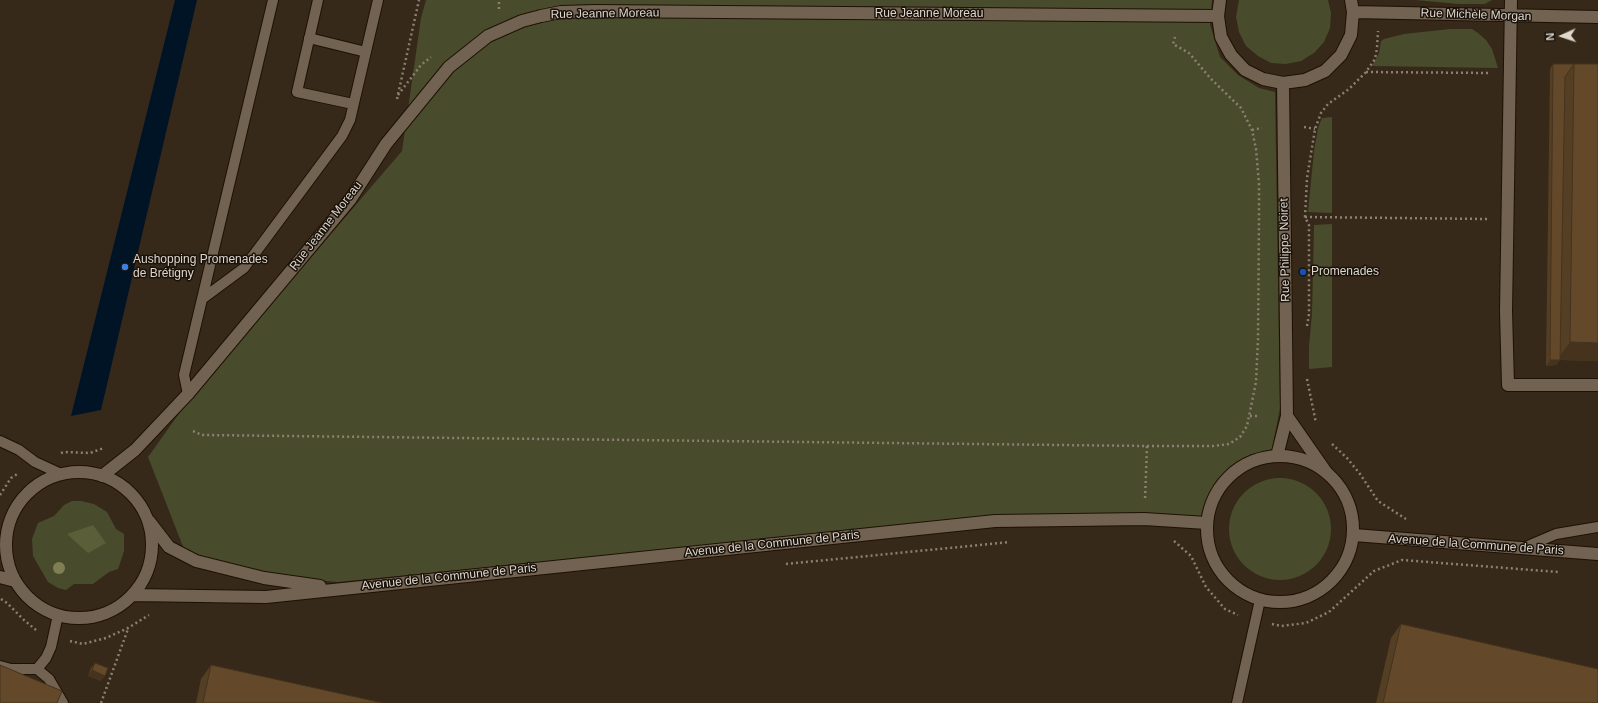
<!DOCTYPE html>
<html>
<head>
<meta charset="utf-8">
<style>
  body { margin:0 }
  #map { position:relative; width:1598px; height:703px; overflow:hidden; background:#362919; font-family:Arial,sans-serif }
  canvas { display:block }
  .north { position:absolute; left:1542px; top:16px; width:40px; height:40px; -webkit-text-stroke:3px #19130c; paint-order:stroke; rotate:267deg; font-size:11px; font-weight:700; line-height:16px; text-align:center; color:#dfd6cc }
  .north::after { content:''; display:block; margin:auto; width:14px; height:18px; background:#dfd6cc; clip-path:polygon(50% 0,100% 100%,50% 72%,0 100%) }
</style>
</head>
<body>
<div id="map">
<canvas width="1598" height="703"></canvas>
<div class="north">N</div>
</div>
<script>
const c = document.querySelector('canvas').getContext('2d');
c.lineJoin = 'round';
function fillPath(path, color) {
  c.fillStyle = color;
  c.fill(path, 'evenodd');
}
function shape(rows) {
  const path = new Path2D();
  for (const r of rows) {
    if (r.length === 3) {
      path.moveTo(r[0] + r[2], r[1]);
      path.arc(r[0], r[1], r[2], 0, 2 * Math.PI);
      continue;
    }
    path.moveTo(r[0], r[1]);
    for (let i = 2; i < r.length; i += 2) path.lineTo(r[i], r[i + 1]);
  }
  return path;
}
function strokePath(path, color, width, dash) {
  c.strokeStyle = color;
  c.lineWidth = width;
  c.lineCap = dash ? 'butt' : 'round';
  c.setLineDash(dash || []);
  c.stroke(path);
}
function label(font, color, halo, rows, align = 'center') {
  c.font = font + ' Arial,sans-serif';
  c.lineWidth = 3;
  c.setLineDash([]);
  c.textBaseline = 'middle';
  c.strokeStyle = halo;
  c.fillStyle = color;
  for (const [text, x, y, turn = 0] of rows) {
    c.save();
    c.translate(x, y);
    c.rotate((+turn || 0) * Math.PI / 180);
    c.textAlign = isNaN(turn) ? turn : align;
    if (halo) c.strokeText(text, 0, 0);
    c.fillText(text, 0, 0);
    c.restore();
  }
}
const green = shape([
  [426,0,1212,0,1210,25,1220,57,1238,75,1259,88,1275,92,1280,408,1272,449,1239,461,1216,483,1202,518,996,515,743,542,338,582,266,575,208,559,184,549,148,457,183,408,210,375,402,151,421,18],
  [1239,0,1328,0,1331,13,1330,28,1324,42,1314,53,1301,61,1286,64,1271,63,1258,56,1246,46,1239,32,1236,17],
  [1416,0,1492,0,1485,4,1458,4],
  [1450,29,1472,29,1478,33,1486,40,1492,49,1498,68,1372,66,1379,53,1381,41,1384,39,1404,34],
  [1332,117,1332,213,1308,212,1314,151,1318,128,1322,118],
  [1332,224,1332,367,1309,369,1309,346,1312,314,1314,225],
  [1280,529,51],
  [72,501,81,501,94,504,107,512,116,529,124,534,124,551,118,569,109,572,93,584,74,584,66,590,58,588,48,582,33,556,32,539,38,523,54,516,64,505]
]);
const forest = shape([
  [93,525,106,543,88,553,67,534]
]);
const water = shape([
  [175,0,197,0,101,410,71,416]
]);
const path = shape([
  [499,9,499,0],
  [1366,72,1491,73],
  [398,95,421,65,431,57],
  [397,99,419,0],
  [1304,127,1315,129],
  [1252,130,1262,128],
  [1305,217,1488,219],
  [1307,326,1309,314,1309,225,1305,217,1307,178,1315,129,1321,113,1328,104,1349,89,1366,72,1375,59,1377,48,1378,31],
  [1307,379,1316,423],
  [1250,416,1260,416],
  [193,431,202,435,1147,446,1145,500],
  [1332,444,1347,458,1360,474,1378,501,1406,519],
  [1147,446,1213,446,1229,444,1240,437,1247,426,1256,382,1258,339,1259,218,1259,184,1256,149,1252,130,1241,108,1211,79,1189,53,1173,44,1175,37],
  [61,453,64,452,90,453,104,448],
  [0,495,11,478,19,473],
  [1174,541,1191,556,1206,587,1225,609,1238,615],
  [786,564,1010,542],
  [1,599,7,603,24,620,36,630],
  [1272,624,1281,626,1306,623,1329,612,1374,571,1402,560,1558,572],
  [70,641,83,644,106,638,128,628,149,615],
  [101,703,128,629]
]);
const lane = shape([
  [318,0,297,92,353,104],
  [309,38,366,52],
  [202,299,244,268,342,136,350,120,378,0],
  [188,394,184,375,273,0],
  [0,441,19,450,35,462,61,474],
  [1523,548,1556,534,1598,527],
  [0,666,11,669,37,669,46,658,51,647,58,615],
  [37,669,49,679,63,703],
  [1237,703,1260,600]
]);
const street = shape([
  [1220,0,1218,16,1221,37,1231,55,1245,70,1263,79,1283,83,1305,80,1325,71,1341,55,1351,35,1353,12,1351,0],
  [1511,0,1506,311,1508,385,1598,385],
  [1353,12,1598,17],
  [1287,416,1326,472],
  [1277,456,1287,416,1283,83],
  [102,476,135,450,188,394,350,200,386,144,449,67,488,36,522,21,541,16,561,12,596,11,1218,16]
]);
const secondary = shape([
  [1280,529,73],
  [79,545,73],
  [149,521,169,547,196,561,264,578,320,586],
  [1354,535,1598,554],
  [0,577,15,581],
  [133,595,266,597,995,521,1144,519,1207,523]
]);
const trees = [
  [59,568]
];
const wall = shape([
  [1553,64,1598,64,1598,361,1560,360,1556,365,1546,366,1550,69],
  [1401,624,1598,703,1376,703,1391,638],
  [95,663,101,681,88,676,91,668],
  [211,665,383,703,196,703,201,679]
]);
const shadedWall = shape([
  [1570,342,1598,343,1598,361,1560,360,1556,365,1546,366,1550,360,1557,360],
  [92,670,105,676,101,681,88,676]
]);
const building = shape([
  [1553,64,1574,64,1565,77,1560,360,1550,360,1553,64],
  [1574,64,1598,64,1598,343,1570,342,1574,64],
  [1401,624,1598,669,1598,703,1383,703,1401,624],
  [95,663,108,668,105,676,92,670,95,663],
  [0,665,62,691,57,703,0,703,0,665],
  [211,665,383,703,203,703,211,665]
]);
const markers = [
  [125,267,4,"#3f7fe0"],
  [1303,272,4,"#1a4fb4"]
];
const streetNames = [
  ["Rue Jeanne Moreau",605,14,-1],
  ["Rue Jeanne Moreau",929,14],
  ["Rue Michèle Morgan",1476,15,2],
  ["Rue Jeanne Moreau",326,226,-52],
  ["Rue Philippe Noiret",1285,250,-91],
  ["Avenue de la Commune de Paris",772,544,-6],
  ["Avenue de la Commune de Paris",1476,545,4],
  ["Avenue de la Commune de Paris",449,577,-6]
];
const poiNames = [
  ["Aushopping Promenades",133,260],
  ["de Brétigny",133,274],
  ["Promenades",1311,272]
];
fillPath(green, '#484c2c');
fillPath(forest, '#5a5f39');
fillPath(water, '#011426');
strokePath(lane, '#1e1104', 12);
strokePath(street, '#1e1104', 14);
strokePath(secondary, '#1e1104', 14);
strokePath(path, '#8b8073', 2.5, [2, 3]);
strokePath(lane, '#726251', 10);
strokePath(street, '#726251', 12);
strokePath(secondary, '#726251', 12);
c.fillStyle = '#807f54';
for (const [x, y] of trees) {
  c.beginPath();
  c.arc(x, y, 6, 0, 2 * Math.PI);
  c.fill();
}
fillPath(wall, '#553f24');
fillPath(shadedWall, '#45331d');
fillPath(building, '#63492a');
strokePath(building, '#45331d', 1);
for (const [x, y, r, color] of markers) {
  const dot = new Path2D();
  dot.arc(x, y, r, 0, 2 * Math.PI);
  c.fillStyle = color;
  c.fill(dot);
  strokePath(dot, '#19130c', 1.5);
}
label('12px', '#dfd6cc', '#19130c', streetNames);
label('12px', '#dfd6cc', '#19130c', poiNames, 'left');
</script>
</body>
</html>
